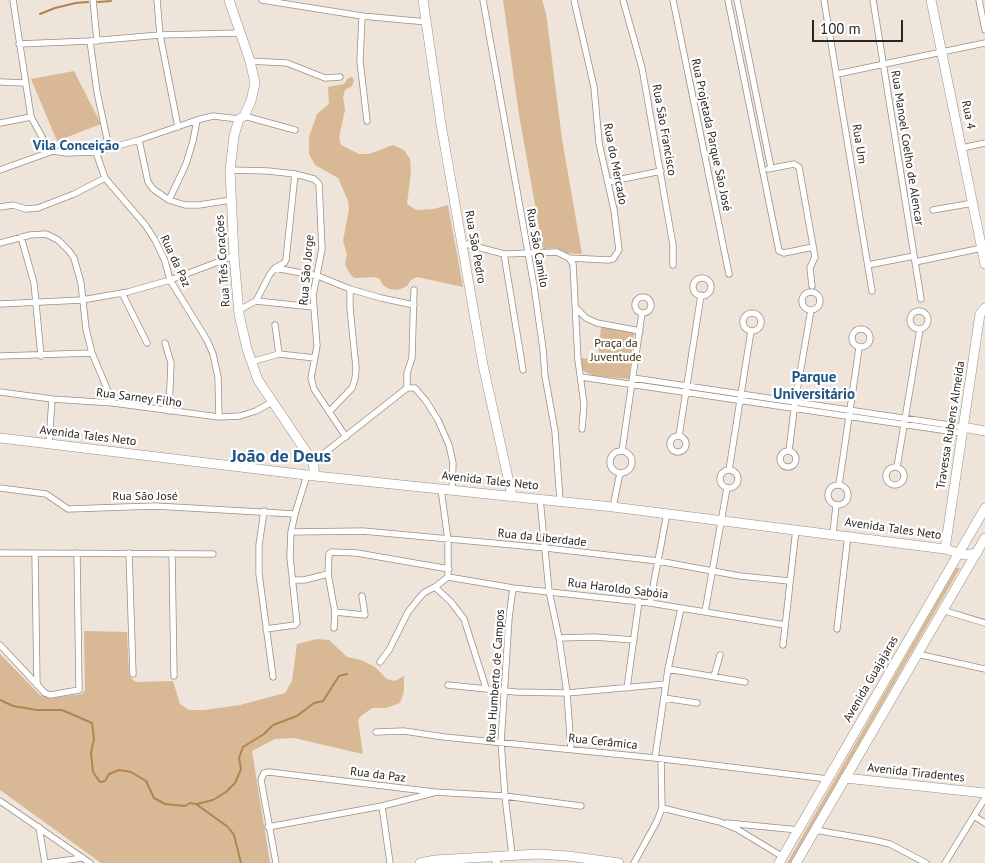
<!DOCTYPE html>
<html>
<head>
<meta charset="utf-8">
<style>
  body { margin:0 }
  #map { position:relative; width:985px; height:863px; overflow:hidden; background:#eee4d9; font-family:"PT Sans",sans-serif }
  canvas { display:block }
  .scale { position:absolute; left:812px; top:20px; width:91px; height:22px; box-sizing:border-box; border:2px solid #292521; border-top:0; padding-left:6px; font-size:15px; line-height:18px; white-space:nowrap; color:#292521; -webkit-text-stroke:4px #fff; paint-order:stroke }
</style>
</head>
<body>
<div id="map">
<canvas width="985" height="863"></canvas>
<div class="scale">100 m</div>
</div>
<script>
const c = document.querySelector('canvas').getContext('2d');
c.lineJoin = 'round';
function fillPath(path, color) {
  c.fillStyle = color;
  c.fill(path, 'evenodd');
}
function shape(rows) {
  const path = new Path2D();
  for (const r of rows) {
    if (r.length === 3) {
      path.moveTo(r[0] + r[2], r[1]);
      path.arc(r[0], r[1], r[2], 0, 2 * Math.PI);
      continue;
    }
    path.moveTo(r[0], r[1]);
    for (let i = 2; i < r.length; i += 2) path.lineTo(r[i], r[i + 1]);
  }
  return path;
}
function strokePath(path, color, width, dash) {
  c.strokeStyle = color;
  c.lineWidth = width;
  c.lineCap = dash ? 'butt' : 'round';
  c.setLineDash(dash || []);
  c.stroke(path);
}
function label(font, color, halo, rows, align = 'center') {
  c.font = font + ' "PT Sans",sans-serif';
  c.lineWidth = 4.5;
  c.setLineDash([]);
  c.textBaseline = 'middle';
  c.strokeStyle = halo;
  c.fillStyle = color;
  for (const [text, x, y, turn = 0] of rows) {
    c.save();
    c.translate(x, y);
    c.rotate((+turn || 0) * Math.PI / 180);
    c.textAlign = isNaN(turn) ? turn : align;
    if (halo) c.strokeText(text, 0, 0);
    c.fillText(text, 0, 0);
    c.restore();
  }
}
const green = shape([
  [503,0,542,0,546,13,562,139,582,254,566,253,556,248,543,249,519,115],
  [74,71,101,124,57,141,31,79],
  [352,77,354,80,352,86,345,90,343,97,345,110,339,138,341,145,359,154,369,154,393,145,404,150,410,159,411,172,407,204,416,210,434,209,448,205,463,287,417,277,411,280,407,286,398,290,389,289,382,284,380,279,374,277,354,278,350,274,345,264,347,254,343,241,349,209,348,201,338,178,315,165,309,154,309,137,317,114,329,104,328,87,344,84,348,78],
  [601,326,634,331,629,379,595,376,585,372,582,369,582,358,598,360],
  [956,568,960,568,791,863,787,863],
  [84,631,127,632,129,674,131,678,136,682,173,681,180,704,189,710,204,710,240,705,285,693,292,681,297,644,317,639,329,640,347,657,361,660,375,667,387,679,395,681,404,676,404,691,400,703,386,708,372,708,361,716,358,720,363,754,294,738,275,739,252,751,270,863,101,863,0,790,0,654,40,695,51,698,82,694,85,690]
]);
const stream = shape([
  [98,2,111,1],
  [40,14,55,8,76,3,88,2],
  [0,700,13,706,37,710,62,710,92,723,94,739,91,753,92,762,93,772,100,782,105,781,109,774,119,770,131,772,146,781,154,798,165,804,185,806,190,803,196,804,228,827,234,835,241,863],
  [197,804,213,800,226,792,235,783,241,769,239,758,243,747,264,734,273,725,297,716,314,703,323,701,339,676,347,674]
]);
const street = shape([
  [13,0,31,117,46,144,53,151,66,153,96,152,139,140,197,120,213,116,239,119],
  [93,0,97,41],
  [157,0,160,35,178,127],
  [262,0,362,16,427,22],
  [483,0,534,286,543,349,545,376,555,431,560,501],
  [623,0,642,68,673,245,673,265],
  [673,0,729,274],
  [728,0,779,251,784,253,813,247],
  [737,0,771,168],
  [824,0,872,291],
  [873,0,921,299],
  [979,0,985,30],
  [362,16,360,61,367,121],
  [90,41,97,92,109,148],
  [19,44,90,41,160,35,239,33],
  [250,61,287,63,325,78,340,77],
  [837,74,985,43],
  [0,82,25,83],
  [244,116,295,130],
  [0,123,31,117],
  [139,140,148,182,153,189,169,200,185,205,199,205,231,200],
  [962,148,985,143],
  [96,152,105,178,146,226,155,240,165,261,170,280,207,340,213,354,218,377,219,417],
  [768,169,794,164,799,167,815,257,810,268,812,286],
  [0,170,53,151],
  [230,170,268,171,295,174,314,179,319,184,322,249,313,295,317,346,311,378,314,389,346,437],
  [608,182,661,171],
  [169,200,186,164,193,141,197,120],
  [0,207,13,205,26,209,38,208,74,194,105,178],
  [933,210,973,203],
  [21,237,34,283,41,356],
  [0,243,30,235,46,234,58,240,69,251,74,258,81,283,86,329,92,353,113,403],
  [462,243,504,254,557,252,569,258,573,264,578,360,584,404,582,429],
  [504,254,523,370],
  [569,258,609,260,613,259,619,250,614,210,599,143,594,87,574,0],
  [915,262,982,248],
  [868,265,914,256],
  [275,268,318,276,350,289,381,298,414,305],
  [702,287,9],
  [811,301,9],
  [122,293,147,343],
  [643,305,8],
  [256,301,270,274,275,268,284,263,286,260,295,174],
  [0,304,82,300,128,292,170,280,234,256],
  [577,309,586,318,597,323,640,331],
  [239,310,256,301,313,307],
  [919,320,9],
  [752,322,9],
  [275,325,279,354],
  [861,338,9],
  [165,343,171,363,169,411],
  [0,356,92,353],
  [251,362,279,354,315,358],
  [581,377,962,433],
  [633,378,963,427],
  [407,388,415,388,426,401,438,420,449,445,453,463,452,490],
  [407,388,407,373,412,358,414,290],
  [0,392,52,399,113,403,219,417,240,416,256,411,272,402],
  [329,412,352,388,355,379,356,368,350,308,350,289],
  [678,444,8],
  [679,436,701,295],
  [49,443,52,399],
  [622,451,642,313],
  [789,451,795,402,811,310],
  [788,459,8],
  [621,462,11],
  [313,462,407,388],
  [895,476,9],
  [897,467,920,329],
  [729,470,751,331],
  [729,479,9],
  [839,485,859,348],
  [838,495,10],
  [0,488,46,494,68,509,155,506,295,514],
  [540,499,549,591,559,638,567,693,571,749],
  [613,507,620,473],
  [264,511,259,545,259,574,273,677],
  [291,532,363,531,546,548,658,561,740,576,789,581],
  [833,534,836,505],
  [0,553,213,554],
  [129,553,133,674],
  [172,553,174,676],
  [35,554,37,685],
  [448,577,513,588,650,603,785,625],
  [293,580,304,580,328,574],
  [435,587,451,602,464,619,486,688],
  [650,603,667,513],
  [942,610,985,623],
  [335,612,365,615,362,596],
  [705,612,727,488],
  [334,628,335,612,328,574,329,554,331,552,357,553,449,569],
  [266,629,295,625,297,623,290,557,291,532,295,514,307,475],
  [837,629,848,535],
  [559,638,594,637,634,640],
  [0,645,45,693,50,695,79,690,77,553],
  [783,645,796,529],
  [917,654,985,669],
  [380,662,389,650,408,612,420,597,425,592,435,587,448,577,448,540,441,489],
  [668,669,745,682],
  [714,676,720,655],
  [448,685,516,692,567,693,666,684],
  [627,688,639,601],
  [664,698,697,703],
  [376,732,404,731,444,737,655,758,828,779],
  [655,758,668,669,681,608],
  [0,801,90,863],
  [382,806,390,863],
  [662,808,720,822,737,829,783,857],
  [974,816,985,823],
  [727,823,799,830],
  [39,827,45,863],
  [268,827,382,806,433,793],
  [815,830,873,840,890,844,926,863],
  [512,855,505,796,501,742,509,618,513,588],
  [495,861,498,863],
  [46,863,83,858],
  [276,863,261,780,264,773,269,772,434,792,505,796,581,806],
  [634,863,657,821,662,808,661,759],
  [945,863,985,798]
]);
const secondary = shape([
  [229,0,250,61,255,83,251,101,244,116,239,119,234,136,230,170,234,256,239,314,247,349,258,380,313,462,315,476],
  [423,0,441,124,483,365,512,496],
  [931,0,985,264],
  [963,427,985,431],
  [0,438,315,476,613,507,945,549,965,555,977,553],
  [945,549,980,314,985,308],
  [845,778,985,793],
  [420,863,435,860,538,854,568,856,619,863]
]);
const primary = shape([
  [779,863,985,508],
  [796,863,985,538]
]);
const streetNames = [
  ["Rua 4",968,115,79],
  ["Rua São Francisco",664,130,80],
  ["Rua Projetada Parque São José",711,135,78],
  ["Rua Um",859,144,81],
  ["Rua Manoel Coelho de Alencar",907,148,81],
  ["Rua do Mercado",615,164,79],
  ["Rua São Pedro",475,247,80],
  ["Rua São Camilo",537,248,80],
  ["Rua da Paz",175,261,65],
  ["Rua Três Corações",223,261,-94],
  ["Rua São Jorge",307,270,-85],
  ["Rua Sarney Filho",139,398,7],
  ["Travessa Rubens Almeida",951,425,-81],
  ["Avenida Tales Neto",88,436,7],
  ["Avenida Tales Neto",490,481,6],
  ["Rua São José",145,497],
  ["Avenida Tales Neto",893,529,8],
  ["Rua da Liberdade",542,538,6],
  ["Rua Haroldo Sabóia",618,589,7],
  ["Rua Humberto de Campos",496,676,-86],
  ["Avenida Guajajaras",871,679,-60],
  ["Rua Cerâmica",603,742,6],
  ["Avenida Tiradentes",916,773,6],
  ["Rua da Paz",378,775,7]
];
const parkNames = [
  ["Praça da",616,344],
  ["Juventude",616,358]
];
const neighbourhoodNames = [
  ["Vila Conceição",76,146]
];
const quarterNames = [
  ["Parque",814,378],
  ["Universitário",814,395]
];
const districtNames = [
  ["João de Deus",281,457]
];
fillPath(green, '#d8b895');
strokePath(stream, '#b3844d', 2);
strokePath(street, '#998f85', 7);
strokePath(secondary, '#998f85', 10);
strokePath(primary, '#998f85', 10);
strokePath(street, '#fff', 5.5);
strokePath(secondary, '#fff', 9);
strokePath(primary, '#fff', 9);
label('12px', '#292521', '#fff', streetNames);
label('12px', '#3f2b12', '#fff', parkNames);
label('bold 14px', '#1f5688', '#fff', neighbourhoodNames);
label('bold 15px', '#1f5688', '#fff', quarterNames);
label('bold 18px', '#1f5688', '#fff', districtNames);
</script>
</body>
</html>
